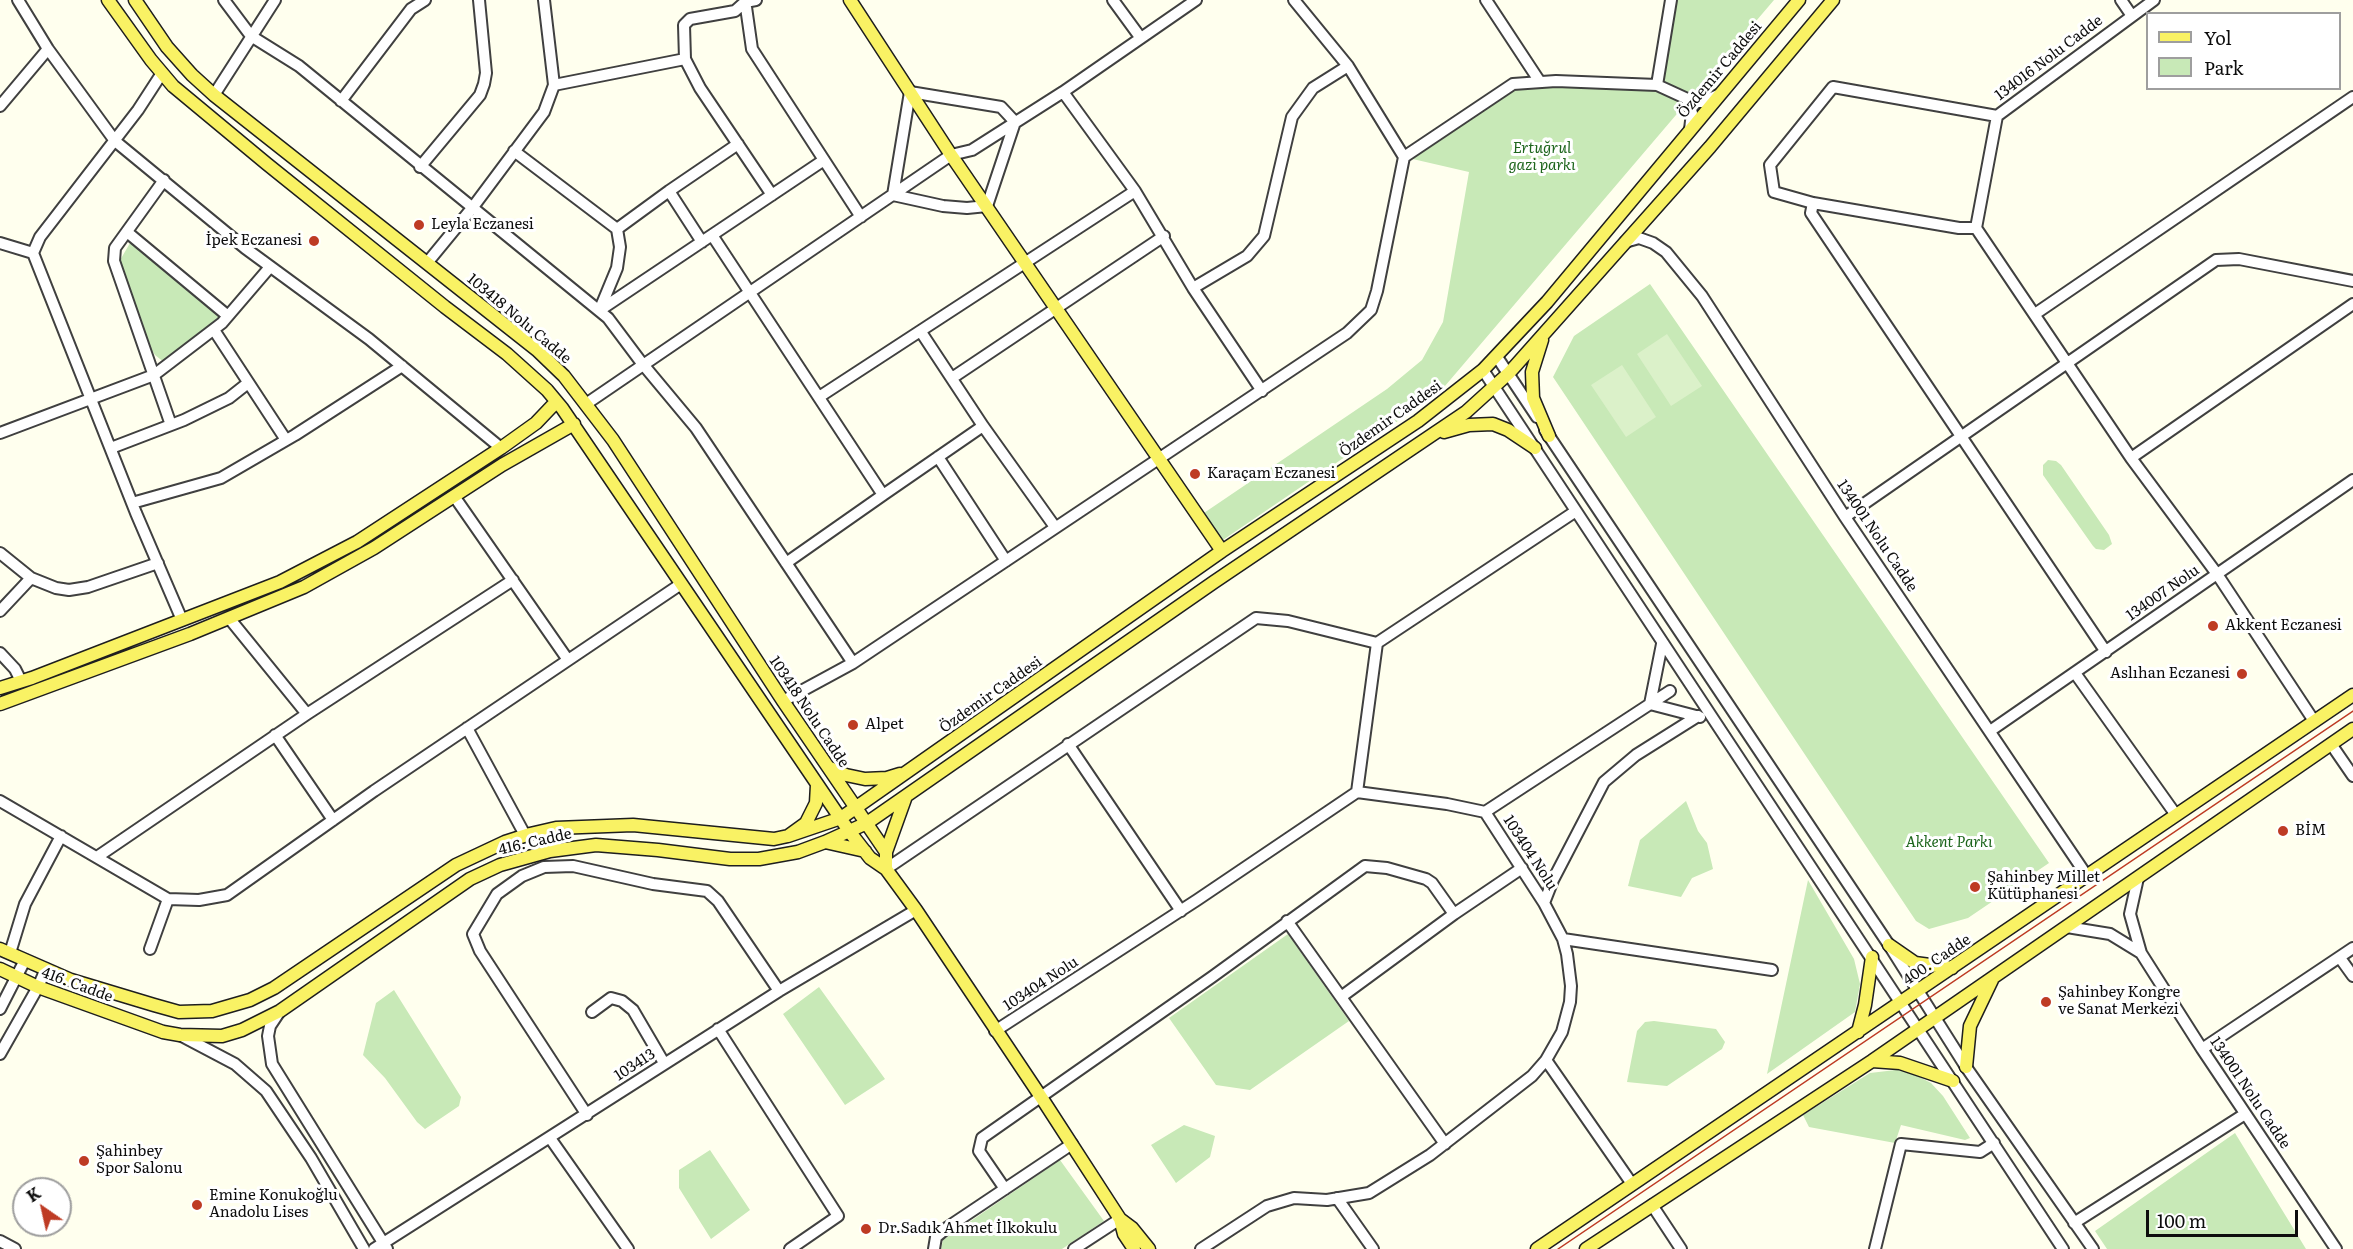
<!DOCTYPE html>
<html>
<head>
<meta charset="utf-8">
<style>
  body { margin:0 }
  #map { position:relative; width:2353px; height:1249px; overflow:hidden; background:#ffe; font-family:Literata,serif }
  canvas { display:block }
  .legend { position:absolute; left:2146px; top:12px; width:195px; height:78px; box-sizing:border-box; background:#fff; border:2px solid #9e9e9e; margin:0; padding:8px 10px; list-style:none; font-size:18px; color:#0d0d0d }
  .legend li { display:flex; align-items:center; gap:12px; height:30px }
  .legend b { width:30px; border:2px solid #9e9e9e }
  .north { position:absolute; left:12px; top:1177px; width:60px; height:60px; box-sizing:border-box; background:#fff; border:2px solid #9e9e9e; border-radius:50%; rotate:326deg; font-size:16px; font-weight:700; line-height:24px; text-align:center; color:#0d0d0d }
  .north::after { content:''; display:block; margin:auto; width:21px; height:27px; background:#be3b24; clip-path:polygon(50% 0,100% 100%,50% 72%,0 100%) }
  .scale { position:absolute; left:2146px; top:1210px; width:152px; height:27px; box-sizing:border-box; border:3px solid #0d0d0d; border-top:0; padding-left:8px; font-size:18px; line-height:21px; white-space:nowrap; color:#0d0d0d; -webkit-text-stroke:4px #fff; paint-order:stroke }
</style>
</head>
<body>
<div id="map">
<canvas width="2353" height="1249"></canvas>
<ul class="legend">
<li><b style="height:8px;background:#f9f264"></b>Yol</li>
<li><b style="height:16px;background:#c8e9b7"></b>Park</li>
</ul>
<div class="north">K</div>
<div class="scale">100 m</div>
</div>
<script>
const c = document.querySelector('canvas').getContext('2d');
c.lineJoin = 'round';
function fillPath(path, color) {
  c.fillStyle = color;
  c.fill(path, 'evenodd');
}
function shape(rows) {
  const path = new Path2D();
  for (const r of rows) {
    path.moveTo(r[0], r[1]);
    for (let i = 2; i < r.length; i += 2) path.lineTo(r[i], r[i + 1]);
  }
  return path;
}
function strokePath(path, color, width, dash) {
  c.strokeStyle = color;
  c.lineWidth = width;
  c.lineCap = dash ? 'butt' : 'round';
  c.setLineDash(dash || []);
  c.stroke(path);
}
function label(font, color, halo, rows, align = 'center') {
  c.font = font + ' Literata,serif';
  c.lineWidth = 6;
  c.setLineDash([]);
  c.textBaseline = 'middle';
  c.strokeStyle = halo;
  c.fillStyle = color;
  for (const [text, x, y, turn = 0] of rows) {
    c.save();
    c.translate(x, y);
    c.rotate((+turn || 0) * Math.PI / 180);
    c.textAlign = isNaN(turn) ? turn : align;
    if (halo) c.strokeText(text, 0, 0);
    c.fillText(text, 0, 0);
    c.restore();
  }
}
const green = shape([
  [1671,0,1774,0,1439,393,1217,544,1198,517,1387,389,1422,360,1443,322,1469,172,1404,157,1513,84,1657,85],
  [130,243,219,317,165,363,155,355,149,346,119,262],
  [1650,284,2049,863,1968,918,1929,929,1916,921,1553,377,1574,336],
  [2048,460,2056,461,2061,465,2109,535,2112,544,2104,550,2096,549,2093,546,2043,475,2043,465],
  [1686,801,1698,831,1707,843,1713,869,1692,878,1681,897,1628,886,1640,840],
  [1808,880,1854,959,1860,984,1855,1012,1767,1074],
  [1288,934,1349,1021,1250,1090,1216,1085,1169,1018],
  [819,987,885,1079,845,1105,783,1014],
  [394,990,461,1097,459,1106,425,1129,417,1122,385,1078,363,1055,376,1003],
  [1654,1021,1716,1029,1725,1042,1722,1049,1667,1086,1627,1082,1637,1031,1645,1022],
  [1904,1069,1931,1083,1943,1096,1970,1138,1965,1140,1901,1125,1895,1143,1809,1127,1803,1115,1870,1073],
  [1184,1125,1215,1136,1210,1157,1176,1183,1151,1145],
  [2235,1133,2306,1249,2107,1249,2095,1231],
  [710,1150,750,1210,711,1239,679,1188,679,1170],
  [1060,1160,1104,1221,1062,1249,941,1249,943,1240]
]);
const pitch = shape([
  [1667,334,1702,386,1671,406,1637,354],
  [1622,365,1656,417,1626,437,1591,385]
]);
const minor = shape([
  [18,0,48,49,115,141,245,248,369,339,501,448],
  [224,0,251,36,299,66,608,318,641,362,696,428,853,663],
  [745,0,752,49,861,217],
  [756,0,745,2,735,11,690,19,684,25,685,59,700,88,772,195],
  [1113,0,1140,37],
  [1486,0,1540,82],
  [2121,0,2132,16],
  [162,73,138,110,40,237,33,253,136,513,182,620],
  [554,85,685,59],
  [1657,85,1671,0],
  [910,92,1001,107,1015,122,987,206,967,208,943,206,893,195,910,92],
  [1063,92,1135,191,1193,288,1262,391],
  [214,95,275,0],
  [1687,100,1692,113,1690,129],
  [341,101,411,9,425,0],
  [0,106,48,49],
  [514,151,617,229,620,247,617,268,600,309],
  [1404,157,1513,84,1556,81,1657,85,1694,102,1702,102,1718,95],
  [420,167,480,95,484,84,486,73,479,0],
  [164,180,115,248,114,261,171,425],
  [669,191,702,242],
  [1813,203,1811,213,2106,652],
  [1976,228,2131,458,2217,574,2314,721],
  [1976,228,1959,228,1813,203,1774,192,1770,165,1833,87,1997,116],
  [1976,228,1997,116,2154,0],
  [617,229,669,191,738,144],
  [127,232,228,316],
  [712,235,883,495,983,426],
  [1625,242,1639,238,1653,243,1666,252,1702,296,1845,517,2087,876],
  [0,243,33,253],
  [427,263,473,207,544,112,554,85,544,0],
  [1193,288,1247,256,1264,236,1292,117,1313,88,1348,66],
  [600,310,824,160],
  [2035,314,2353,97],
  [214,330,286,440],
  [921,332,983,426,1055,527],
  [1497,357,1537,417],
  [1483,370,2063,1249],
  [952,378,1164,236],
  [819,397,1135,191],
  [586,404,951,155,972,150,1063,92,1196,0],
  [1545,430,1889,945,1966,1067,2093,1249],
  [0,433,154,375,222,323,270,267],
  [111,448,184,420,229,398,248,383],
  [938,457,1006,561],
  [2131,458,2353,304],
  [454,496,568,660],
  [132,503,221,478,295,435,402,366],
  [1845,517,2216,260,2239,259,2353,281],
  [0,553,31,578,56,588,69,590,88,587,158,563],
  [786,563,883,495],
  [0,611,31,578],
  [229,618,307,714],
  [1377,643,1576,511],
  [1662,644,1650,704,1700,717],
  [0,653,15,669,21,681],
  [2075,673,2176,815],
  [783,701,853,663,1347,333,1371,310,1377,291,1404,157,1348,66,1294,0],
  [467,728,525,835],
  [1990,731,2353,480],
  [275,735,333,820],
  [1068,744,1181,911],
  [2331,744,2353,776],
  [0,801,168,899,199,900,227,895,374,791,681,584],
  [1485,812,1670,691],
  [97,857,307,714,513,580],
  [886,869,1256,618,1288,621,1377,643,1357,792],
  [2138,878,2130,914,2141,953,2202,1049,2336,1249],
  [1544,903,1553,880,1604,782,1636,755,1698,716],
  [1287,921,1445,1144],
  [2067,927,2110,934,2141,953],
  [1563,939,1772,970],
  [150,949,168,899],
  [10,953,25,904,61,836],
  [2340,958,2353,976],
  [1341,997,1454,914,1522,868],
  [0,1009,25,960],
  [280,1011,270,1026,268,1036,272,1064,387,1249],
  [592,1012,611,998,622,1001,633,1010,664,1063],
  [718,1029,838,1216,790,1249],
  [995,1031,1197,900,1357,792,1447,804,1485,812,1544,903,1563,939,1567,954,1571,986,1570,1002,1562,1032,1546,1060,1532,1076,1430,1155,1369,1193,1327,1200,1294,1198,1267,1206,1201,1249],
  [180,1035,235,1064,266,1091,311,1158,364,1249],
  [2202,1049,2353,948],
  [0,1054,38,987,46,969],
  [1546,1060,1632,1184],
  [587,1115,480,951,473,934,497,894,522,876,544,867,573,866,653,884,707,891,718,901,779,991],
  [550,1138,628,1249],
  [1005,1189,979,1151,982,1138,1212,977,1365,866,1387,868,1426,879,1432,883,1454,914],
  [1337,1198,1373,1249],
  [1652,1205,1681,1249],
  [2074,1223,2245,1114],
  [0,1241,15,1249],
  [374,1249,779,991,916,910],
  [934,1249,936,1237,948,1227,1072,1144],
  [1074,1249,1120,1219],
  [1875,1249,1901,1144,1980,1152,1994,1143]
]);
const major = shape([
  [108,0,151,60,173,86,267,164,445,307,507,354,547,390,562,408,849,831,870,858,886,869,916,910,1041,1097,1120,1219,1124,1234,1134,1249],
  [135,0,167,47,192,75,214,95,537,350,564,376,613,440,783,701,886,852,886,869],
  [850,0,951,155,1222,551],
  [1542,340,1532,372,1533,398,1549,436],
  [1444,432,1469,425,1493,424,1508,430,1535,448],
  [0,688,32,678,280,582,357,542,501,448,536,423,556,402],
  [0,704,190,634,304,587,374,548,502,465,574,424],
  [830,768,846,775,865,779,887,778,900,774],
  [788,836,841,818,1222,551,1418,421,1483,370,1547,302,1799,0],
  [825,842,865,851],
  [886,852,905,799],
  [1889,945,1915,963,1952,968],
  [0,949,71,980,154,1005,179,1012,212,1011,250,1000,274,988,456,865,505,842,530,834,556,828,633,825,774,839,788,836,806,823,816,803,817,785],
  [0,969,38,987,163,1032,180,1035,222,1036,242,1030,280,1011,470,879,500,865,550,851,596,845,658,850,730,859,759,859,798,852,825,842,867,823,1214,582,1466,412,1509,373,1710,147,1833,0],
  [1858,1032,1865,1005,1872,957],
  [1872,1061,1900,1063,1953,1081],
  [1966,1067,1970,1026,1992,980],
  [1120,1219,1132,1228,1149,1249],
  [1537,1249,2353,695],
  [1586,1249,1872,1061,2353,729]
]);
const tram = shape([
  [1558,1249,2353,711]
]);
const markers = [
  [419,225,6,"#be3b24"],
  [314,241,6,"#be3b24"],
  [1195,474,6,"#be3b24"],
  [2213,626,6,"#be3b24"],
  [2242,674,6,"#be3b24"],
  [853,725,6,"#be3b24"],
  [2283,831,6,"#be3b24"],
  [1975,887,6,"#be3b24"],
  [2046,1002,6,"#be3b24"],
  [84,1161,6,"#be3b24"],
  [197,1205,6,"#be3b24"],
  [866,1229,6,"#be3b24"]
];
const streetNames = [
  ["134016 Nolu Cadde",2049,58,-37],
  ["Özdemir Caddesi",1720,70,-50],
  ["103418 Nolu Cadde",519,319,40],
  ["Özdemir Caddesi",1391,419,-35],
  ["134001 Nolu Cadde",1877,536,56],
  ["134007 Nolu",2163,593,-35],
  ["Özdemir Caddesi",991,695,-35],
  ["103418 Nolu Cadde",809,712,56],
  ["416. Cadde",535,842,-13],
  ["103404 Nolu",1530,853,57],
  ["400. Cadde",1937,960,-34],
  ["103404 Nolu",1041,984,-33],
  ["416. Cadde",77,985,20],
  ["103413",635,1065,-33],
  ["134001 Nolu Cadde",2250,1093,56]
];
const parkNames = [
  ["Ertuğrul",1542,149],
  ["gazi parkı",1542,166],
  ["Akkent Parkı",1949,843]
];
const poiNames = [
  ["Leyla Eczanesi",431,225],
  ["İpek Eczanesi",302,241,"right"],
  ["Karaçam Eczanesi",1207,474],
  ["Akkent Eczanesi",2225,626],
  ["Aslıhan Eczanesi",2230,674,"right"],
  ["Alpet",865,725],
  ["BİM",2295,831],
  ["Şahinbey Millet",1987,878],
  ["Kütüphanesi",1987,895],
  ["Şahinbey Kongre",2058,993],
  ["ve Sanat Merkezi",2058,1010],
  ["Şahinbey",96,1152],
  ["Spor Salonu",96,1169],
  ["Emine Konukoğlu",209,1196],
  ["Anadolu Lises",209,1213],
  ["Dr.Sadık Ahmet İlkokulu",878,1229]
];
fillPath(green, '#c8e9b7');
fillPath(pitch, '#dbf1c9');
strokePath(minor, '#404040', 14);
strokePath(major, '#1e1e1e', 15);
strokePath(minor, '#fff', 10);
strokePath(major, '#f9f264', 12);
strokePath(tram, '#be3b24', 1.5);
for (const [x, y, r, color] of markers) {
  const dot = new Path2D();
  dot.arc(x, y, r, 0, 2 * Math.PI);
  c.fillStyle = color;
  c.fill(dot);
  strokePath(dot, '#fff', 2);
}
label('15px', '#0d0d0d', '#fff', streetNames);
label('italic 15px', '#1e661d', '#fff', parkNames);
label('15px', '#0d0d0d', '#fff', poiNames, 'left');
</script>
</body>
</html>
